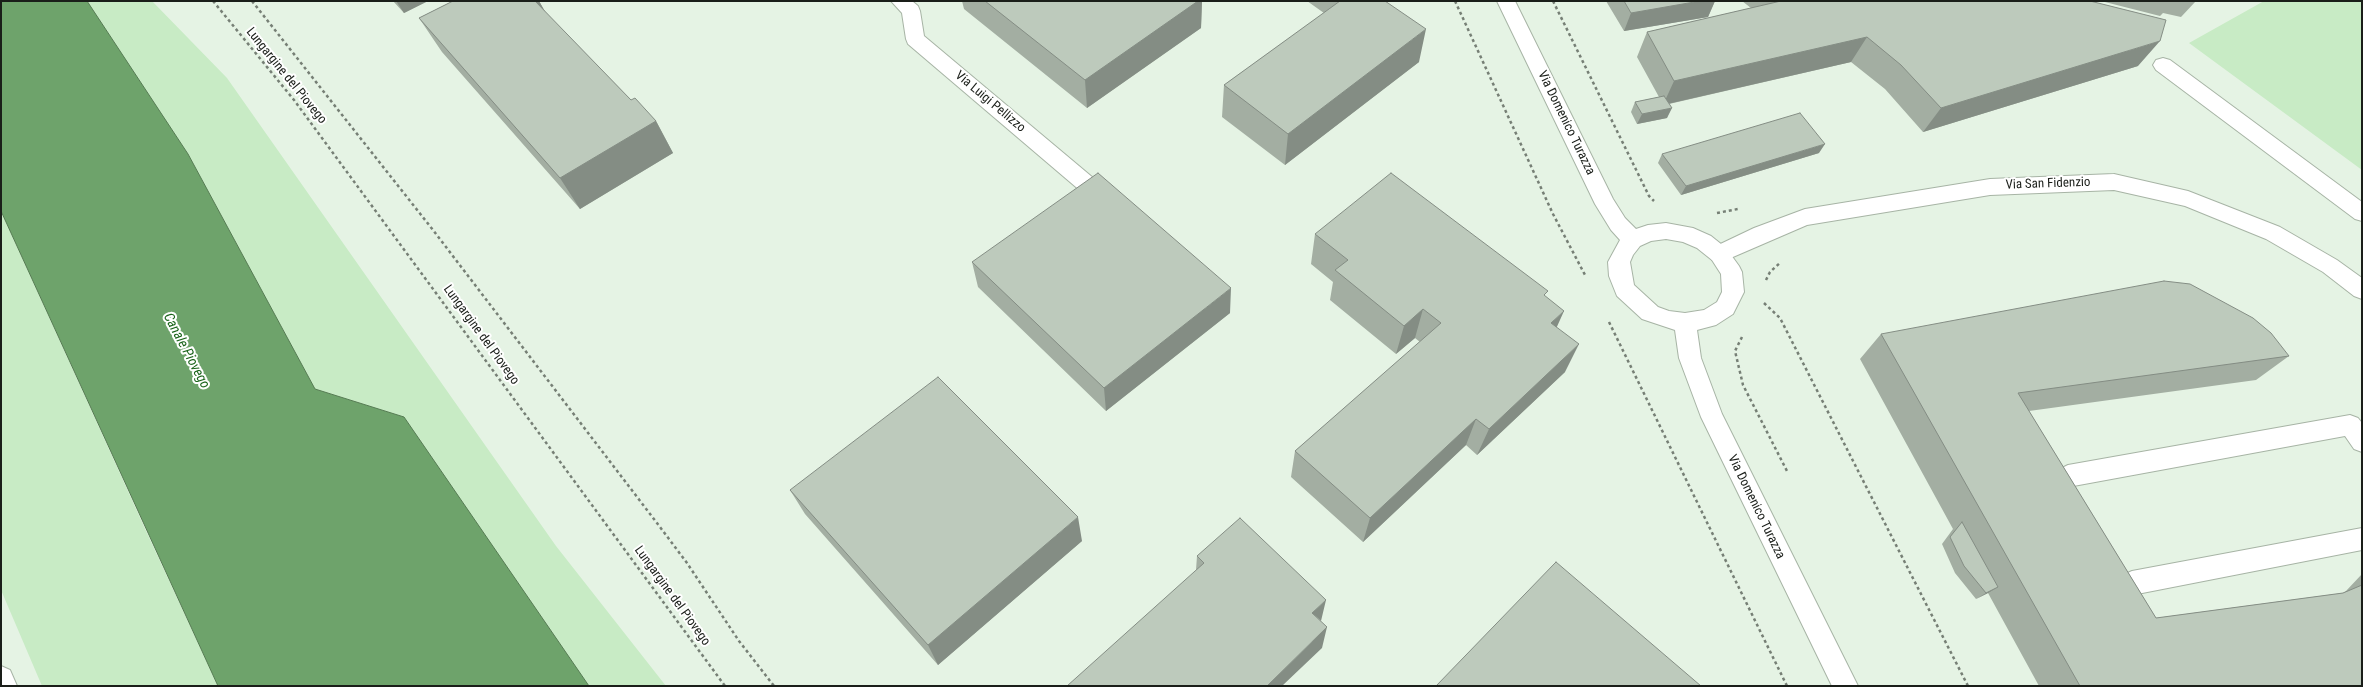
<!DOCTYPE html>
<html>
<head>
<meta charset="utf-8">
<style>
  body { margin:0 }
  #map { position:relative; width:2363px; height:687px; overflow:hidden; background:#e5f3e4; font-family:"Roboto Condensed",sans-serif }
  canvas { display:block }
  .frame { position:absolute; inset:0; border:2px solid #1a1e19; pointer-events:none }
</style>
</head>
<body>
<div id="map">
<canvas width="2363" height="687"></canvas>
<div class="frame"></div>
</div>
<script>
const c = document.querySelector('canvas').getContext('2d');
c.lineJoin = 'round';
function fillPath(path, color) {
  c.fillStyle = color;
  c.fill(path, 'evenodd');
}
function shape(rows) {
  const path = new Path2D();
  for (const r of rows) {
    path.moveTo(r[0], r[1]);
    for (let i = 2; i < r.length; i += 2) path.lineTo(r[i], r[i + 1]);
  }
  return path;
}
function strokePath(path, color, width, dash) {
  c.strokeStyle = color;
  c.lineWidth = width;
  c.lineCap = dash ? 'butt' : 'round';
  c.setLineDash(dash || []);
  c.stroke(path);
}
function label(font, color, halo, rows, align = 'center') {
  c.font = font + ' "Roboto Condensed",sans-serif';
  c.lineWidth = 4;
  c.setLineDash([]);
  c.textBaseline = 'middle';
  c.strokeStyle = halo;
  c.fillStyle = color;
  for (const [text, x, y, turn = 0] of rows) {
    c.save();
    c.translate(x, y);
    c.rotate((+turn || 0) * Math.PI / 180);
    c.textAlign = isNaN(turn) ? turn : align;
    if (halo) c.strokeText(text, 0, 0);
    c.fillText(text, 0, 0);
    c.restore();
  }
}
const green = shape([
  [87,1,152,1,227,78,556,546,666,686,589,686,404,417,315,389,188,154],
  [2264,1,2362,1,2362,170,2189,43],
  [1,211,147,533,218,686,42,686,1,590]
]);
const water = shape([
  [1,1,87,1,188,154,315,389,404,417,589,686,218,686,1,211,1,1]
]);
const path = shape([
  [213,1,294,100,725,686],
  [252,1,433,230,660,527,687,563,739,641,774,686],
  [1455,1,1553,214,1585,275],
  [1553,1,1649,196,1654,201],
  [1717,213,1738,209],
  [1766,280,1770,272,1781,262],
  [1764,303,1780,318,1968,686],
  [1609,322,1787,686],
  [1742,337,1735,351,1743,385,1788,473]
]);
const service = shape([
  [2163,58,2170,60,2362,202,2362,221,2355,219,2156,70,2153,65,2156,60,2163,58],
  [2350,415,2358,418,2362,423,2362,452,2354,449,2345,436,2068,487,2060,483,2056,476,2060,469,2068,465,2350,415],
  [2362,528,2362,550,2132,595,2123,591,2120,583,2123,575,2132,571,2362,528]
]);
const minor = shape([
  [891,1,912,1,918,6,920,11,924,36,1104,187,1107,193,1104,199,1097,201,1090,199,908,44,906,39,902,13,891,1],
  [2114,174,2188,191,2280,227,2337,260,2362,278,2362,299,2354,296,2323,272,2266,239,2185,206,2114,190,1990,195,1807,225,1719,263,1712,260,1708,254,1712,248,1754,228,1805,209,1990,179,2114,174]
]);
const secondary = shape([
  [1497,1,1515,1,1613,199,1625,218,1636,229,1648,225,1666,223,1693,228,1711,236,1726,248,1739,266,1742,272,1744,292,1733,314,1716,325,1697,330,1701,358,1722,414,1858,686,1832,686,1701,417,1679,358,1675,330,1642,319,1617,296,1609,276,1608,262,1620,240,1611,230,1595,204,1497,1],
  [1666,239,1683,242,1697,248,1712,260,1721,274,1722,292,1717,302,1704,310,1685,313,1669,311,1658,307,1634,285,1630,262,1633,255,1640,246,1651,241,1666,239],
  [1,666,10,670,17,686,1,686,1,666]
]);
const wall = shape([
  [393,1,428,1,404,13],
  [453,1,539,1,545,12,631,100,656,121,673,153,580,209,442,52,419,18],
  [962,1,1202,1,1201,28,1087,108,964,9],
  [1307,1,1385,1,1419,62,1285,165,1222,117,1224,85,1324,13],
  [1606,1,1715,1,1708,17,1624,31],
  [1742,1,2090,1,2138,66,1923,132,1885,89,1851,62,1669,104,1667,118,1637,124,1631,112,1635,102,1659,97,1637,57,1647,32,1751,8],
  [2101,1,2196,1,2181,17,2163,13,2160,16],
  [1819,153,1681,195,1658,163,1662,154],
  [1315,234,1546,297,1557,327,1565,372,1477,455,1466,445,1363,542,1291,477,1295,451,1420,342,1415,338,1396,354,1330,300,1333,282,1311,264],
  [972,262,1230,313,1106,411,978,287],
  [1881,334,2289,356,2256,380,2029,411,2156,618,2343,593,2346,591,2362,574,2362,686,2039,686,1988,593,1976,599,1955,573,1942,544,1953,529,1860,359],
  [790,490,1082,541,938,665,805,514],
  [1197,556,1321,621,1322,648,1196,570]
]);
const shadedWall = shape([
  [396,1,428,1,404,13],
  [533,1,539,1,554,27],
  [1198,1,1202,1,1201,28,1087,108,1085,80],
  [1700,1,1715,1,1708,17,1624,31,1631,13],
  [1426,29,1419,62,1285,165,1288,134],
  [1867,37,1851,62,1663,105,1674,81],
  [2160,41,2138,66,1923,132,1941,108],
  [1672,108,1667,118,1637,124,1642,114],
  [656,121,673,153,580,209,560,178],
  [1825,144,1819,153,1681,195,1686,186],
  [1231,288,1230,313,1106,411,1104,388],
  [1423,309,1415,338,1396,354,1404,326],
  [1564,311,1551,340,1551,323],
  [1579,344,1565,372,1477,455,1489,429],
  [1476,419,1466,445,1363,542,1370,518],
  [1078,517,1082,541,938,665,928,645],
  [1998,587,1988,593,1976,599,1986,593],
  [1326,600,1321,621,1312,613],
  [1327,627,1322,648,1282,686,1267,686]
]);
const building = shape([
  [453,1,535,1,631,100,635,98,656,121,560,178,419,18,453,1],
  [985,1,1198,1,1085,80,985,1],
  [1340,1,1385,1,1426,29,1288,134,1224,85,1340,1],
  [1624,1,1700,1,1631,13,1624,1],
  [1781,1,2090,1,2166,20,2160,41,1941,108,1901,65,1867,37,1674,81,1647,32,1781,1],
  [1664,96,1672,108,1642,114,1635,102,1664,96],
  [1800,113,1825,144,1686,186,1662,154,1800,113],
  [1098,173,1231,288,1104,388,972,262,1098,173],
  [1391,173,1548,291,1544,295,1564,311,1551,323,1579,344,1489,429,1476,419,1370,518,1295,451,1441,323,1423,309,1404,326,1335,270,1348,260,1315,234,1391,173],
  [2164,281,2190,284,2253,318,2271,333,2289,356,2018,393,2156,618,2343,593,2362,585,2362,686,2080,686,1881,334,2164,281],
  [938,377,1078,517,928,645,790,490,938,377],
  [1240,518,1326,600,1312,613,1327,627,1267,686,1067,686,1204,563,1197,556,1240,518],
  [1962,522,1998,587,1986,593,1964,566,1950,537,1962,522],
  [1556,562,1701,686,1436,686,1556,562]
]);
const streetNames = [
  ["Lungargine del Piovego",286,76,51],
  ["Via Luigi Pellizzo",990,102,40],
  ["Via Domenico Turazza",1566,123,64],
  ["Via San Fidenzio",2048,184,-2],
  ["Lungargine del Piovego",481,335,54],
  ["Via Domenico Turazza",1756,507,64],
  ["Lungargine del Piovego",672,596,54]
];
const waterNames = [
  ["Canale Piovego",186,351,62]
];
fillPath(green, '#c8ebc5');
fillPath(water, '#6ea36b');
strokePath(water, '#557b52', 1);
strokePath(service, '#a7b4a5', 2);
strokePath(minor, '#a7b4a5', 2);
strokePath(secondary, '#a7b4a5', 2);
strokePath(path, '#767f75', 2.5, [3, 3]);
fillPath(service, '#fff');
fillPath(minor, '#fff');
fillPath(secondary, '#fff');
fillPath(wall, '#a3aea2');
fillPath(shadedWall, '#848d84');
fillPath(building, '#bdcabc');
strokePath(building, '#848d84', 1);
label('13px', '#1a1e19', '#fff', streetNames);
label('italic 14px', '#1a641a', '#fff', waterNames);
</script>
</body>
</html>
